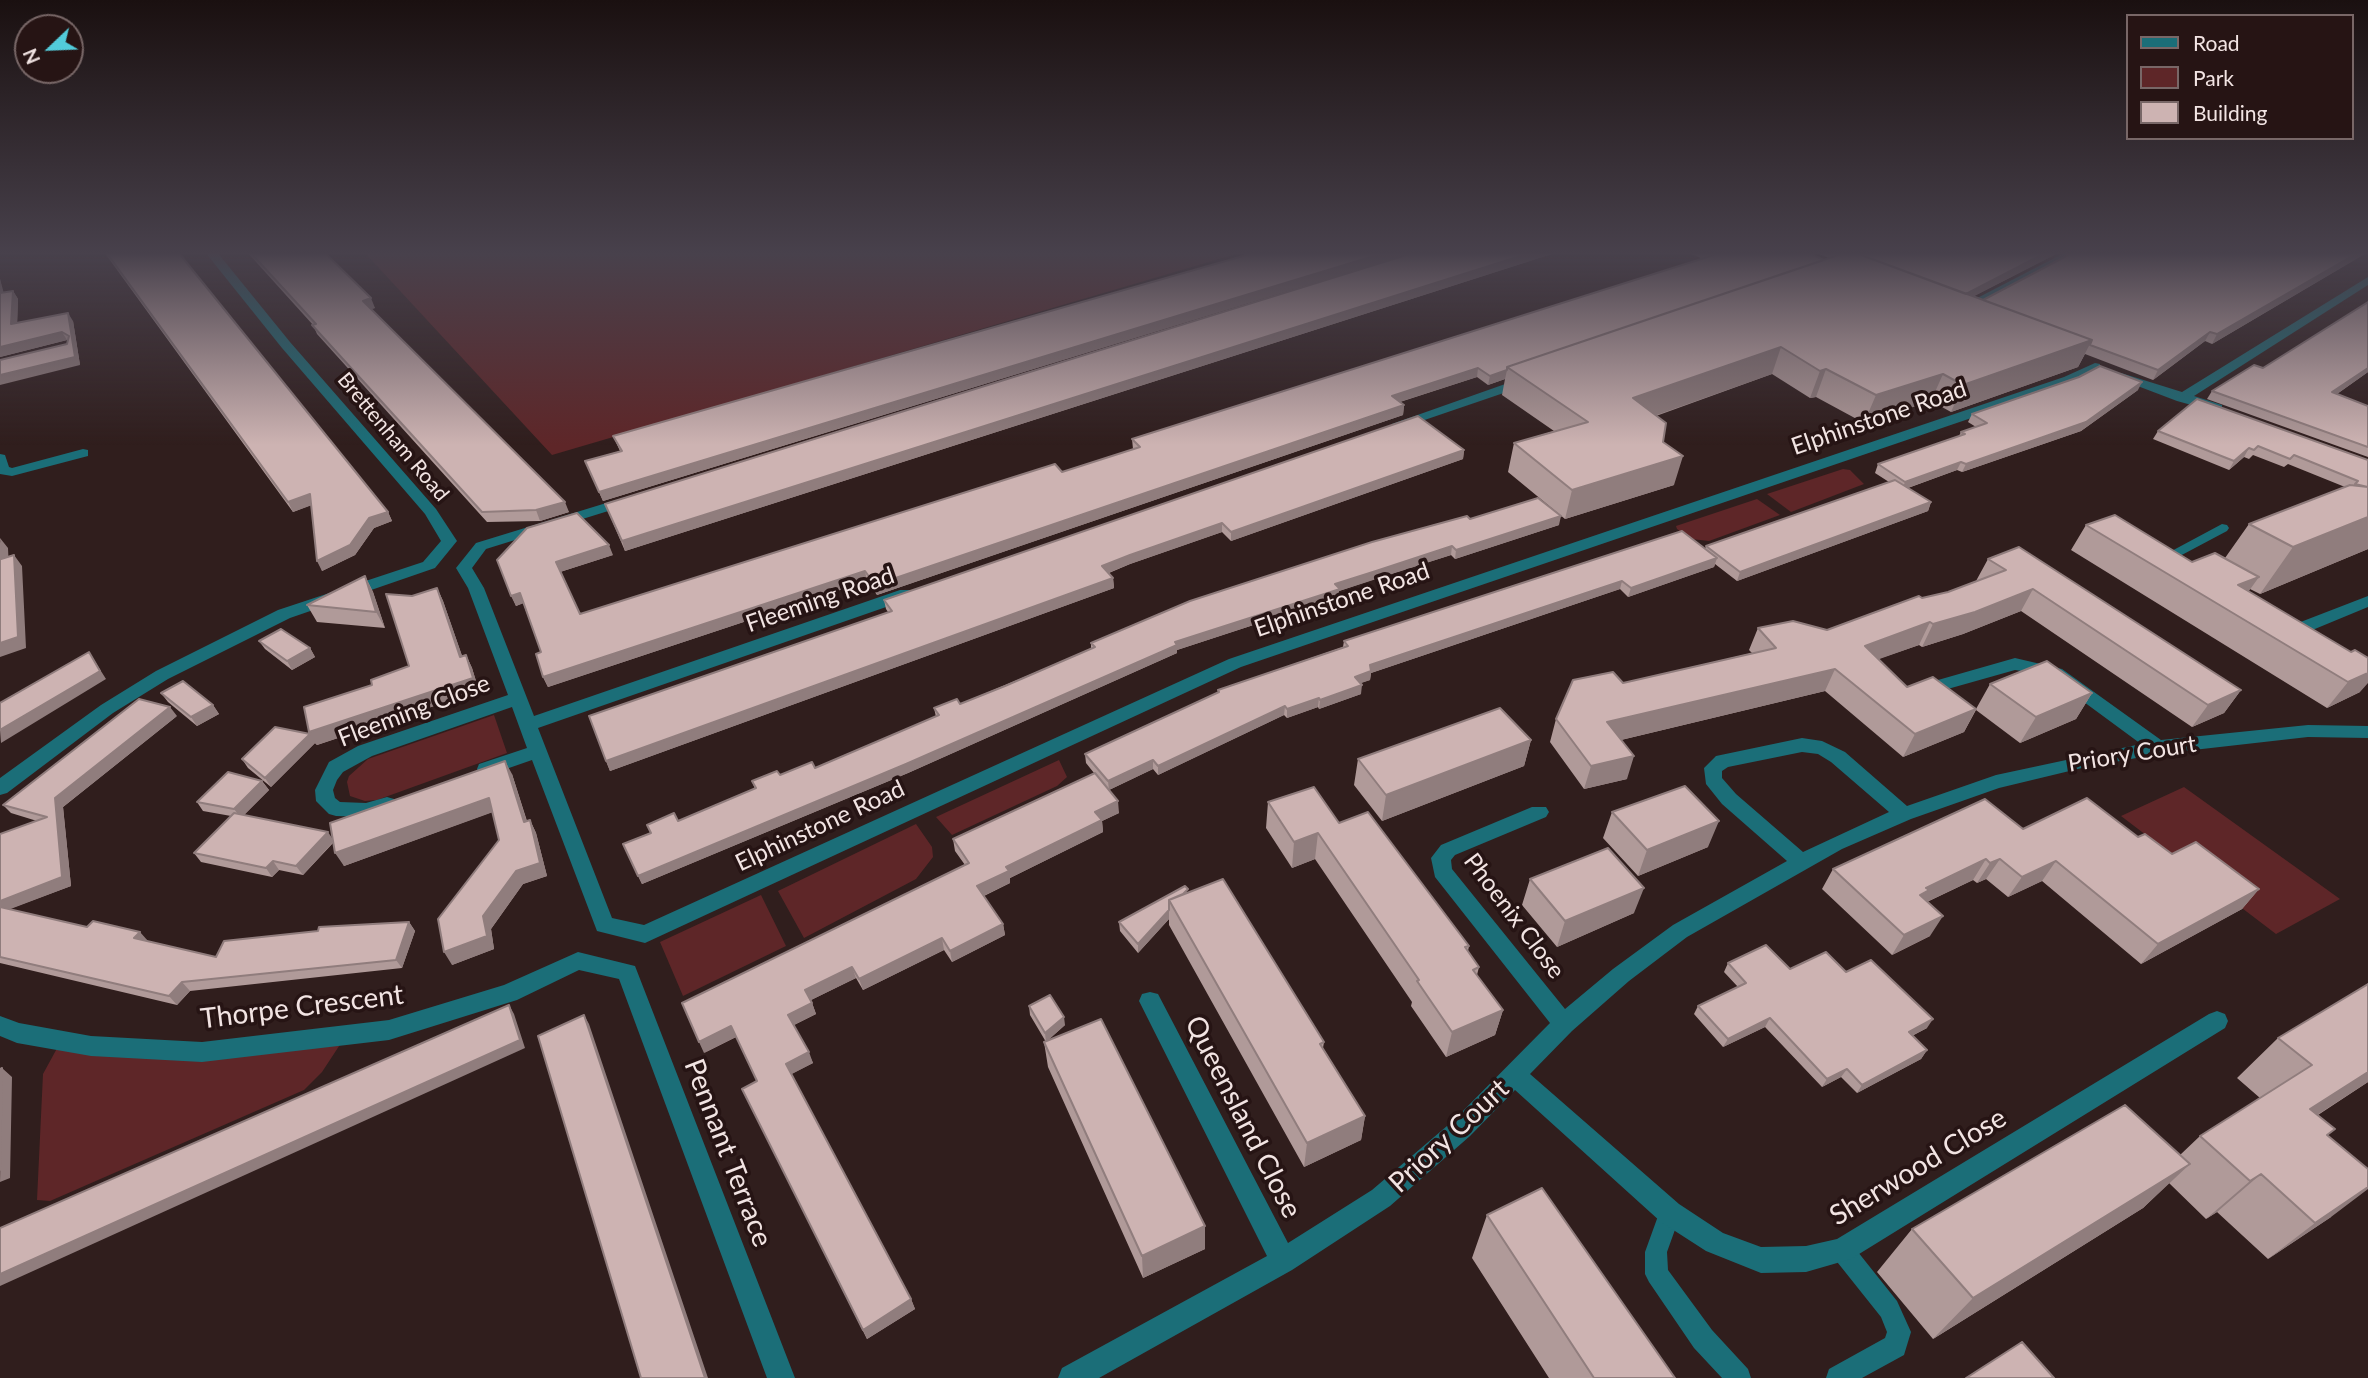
<!DOCTYPE html>
<html>
<head>
<meta charset="utf-8">
<style>
  body { margin:0 }
  #map { position:relative; width:2368px; height:1378px; overflow:hidden; background:#301e1d; font-family:Lato,sans-serif }
  canvas { display:block }
  .legend { position:absolute; left:2126px; top:14px; width:228px; height:126px; box-sizing:border-box; background:#261414; border:2px solid #786767; margin:0; padding:9px 12px; list-style:none; font-size:21px; color:#f2e4e3 }
  .legend li { display:flex; align-items:center; gap:14px; height:35px }
  .legend b { width:35px; border:2px solid #786767 }
  .north { position:absolute; left:14px; top:14px; width:70px; height:70px; box-sizing:border-box; background:#261414; border:2px solid #786767; border-radius:50%; rotate:247deg; font-size:19px; font-weight:700; line-height:28px; text-align:center; color:#f2e4e3 }
  .north::after { content:''; display:block; margin:auto; width:24px; height:32px; background:#52cbda; clip-path:polygon(50% 0,100% 100%,50% 72%,0 100%) }
</style>
</head>
<body>
<div id="map">
<canvas width="2368" height="1378"></canvas>
<ul class="legend">
<li><b style="height:9px;background:#1b6e78"></b>Road</li>
<li><b style="height:19px;background:#5e2628"></b>Park</li>
<li><b style="height:19px;background:#cdb3b2"></b>Building</li>
</ul>
<div class="north">N</div>
</div>
<script>
const c = document.querySelector('canvas').getContext('2d');
c.lineJoin = 'round';
function fillPath(path, color) {
  c.fillStyle = color;
  c.fill(path, 'evenodd');
}
function shape(rows) {
  const path = new Path2D();
  for (const r of rows) {
    path.moveTo(r[0], r[1]);
    for (let i = 2; i < r.length; i += 2) path.lineTo(r[i], r[i + 1]);
  }
  return path;
}
function strokePath(path, color, width, dash) {
  c.strokeStyle = color;
  c.lineWidth = width;
  c.lineCap = dash ? 'butt' : 'round';
  c.setLineDash(dash || []);
  c.stroke(path);
}
function label(font, color, halo, rows, align = 'center') {
  c.font = font + ' Lato,sans-serif';
  c.lineWidth = 7;
  c.setLineDash([]);
  c.textBaseline = 'middle';
  c.strokeStyle = halo;
  c.fillStyle = color;
  for (const [text, x, y, turn = 0] of rows) {
    c.save();
    c.translate(x, y);
    c.rotate((+turn || 0) * Math.PI / 180);
    c.textAlign = isNaN(turn) ? turn : align;
    if (halo) c.strokeText(text, 0, 0);
    c.fillText(text, 0, 0);
    c.restore();
  }
}
const green = shape([
  [364,252,1243,252,552,455],
  [1843,469,1850,470,1864,484,1791,512,1767,494],
  [1757,499,1780,515,1709,541,1691,539,1677,529,1676,526],
  [494,715,507,753,377,800,365,801,350,796,347,782,349,776,368,759],
  [1059,760,1067,777,1057,786,952,835,936,817],
  [2184,787,2340,899,2276,934,2121,816],
  [916,824,932,847,933,857,916,879,804,938,778,891],
  [761,895,786,946,683,996,660,942],
  [345,1037,322,1072,304,1090,50,1201,37,1200,43,1074,61,1041,91,1046]
]);
const lane = shape([
  [2222,524,2227,525,2229,528,2227,531,2178,557,2173,558,2166,554,2222,524],
  [1670,1202,1678,1205,1681,1213,1667,1252,1668,1270,1712,1330,1748,1369,1751,1378,1722,1378,1694,1348,1649,1282,1645,1274,1645,1252,1662,1205,1670,1202],
  [1842,1239,1850,1242,1897,1301,1911,1332,1904,1355,1862,1378,1826,1378,1829,1369,1885,1338,1887,1332,1881,1317,1834,1258,1831,1250,1834,1242,1842,1239]
]);
const street = shape([
  [205,252,217,252,290,342,436,509,457,541,435,568,290,618,168,679,113,713,7,793,0,795,0,778,101,705,156,671,278,610,423,562,441,541,425,514,282,348,205,252],
  [2066,252,2081,252,1966,312,1956,309,2066,252],
  [2368,277,2368,285,2194,396,2222,405,2222,411,2217,412,2177,401,2114,377,2121,373,2182,392,2368,277],
  [2095,363,2100,364,2100,370,2074,383,1241,667,645,943,597,931,532,760,486,776,479,774,477,769,479,764,527,748,512,707,372,756,343,772,337,780,333,790,335,798,340,802,366,803,387,797,394,799,397,804,394,809,366,817,336,816,329,814,316,801,315,790,329,762,358,746,508,695,468,588,456,568,476,543,629,496,636,500,634,503,486,549,472,568,484,588,534,716,900,590,912,590,914,594,912,598,538,728,612,918,644,925,1229,659,2064,377,2095,363],
  [1525,377,1530,378,1530,384,1404,427,1394,427,1392,424,1525,377],
  [83,449,88,450,88,456,12,476,0,474,0,454,5,455,9,467,12,468,83,449],
  [2368,596,2368,607,2310,631,2298,631,2296,627,2298,623,2368,596],
  [2015,658,2062,669,2161,740,2308,725,2368,726,2368,738,2308,737,2158,754,2082,768,1999,788,1911,819,1842,849,1687,937,1629,981,1572,1031,1530,1074,1679,1204,1723,1233,1761,1247,1806,1246,1837,1239,2209,1014,2217,1011,2225,1014,2228,1021,2225,1028,1851,1259,1806,1272,1761,1273,1706,1251,1661,1222,1515,1090,1470,1136,1390,1206,1292,1270,1099,1378,1058,1378,1062,1368,1267,1256,1139,1001,1142,994,1150,992,1158,994,1288,1243,1372,1190,1454,1120,1550,1023,1435,877,1431,858,1441,845,1532,807,1546,807,1549,812,1546,817,1455,855,1451,860,1452,869,1565,1009,1613,969,1673,925,1787,861,1722,804,1706,784,1704,768,1716,756,1802,738,1822,741,1845,752,1907,806,1996,775,2141,744,2050,677,2036,673,2015,670,1930,694,1921,688,1924,684,2015,658],
  [1802,752,1818,754,1831,762,1889,812,1803,852,1736,794,1722,778,1722,771,1728,767,1802,752],
  [578,952,635,966,795,1378,767,1378,619,979,579,970,517,1000,389,1040,202,1062,91,1056,17,1043,0,1036,0,1016,19,1023,91,1036,202,1042,389,1020,504,985,578,952]
]);
const wall = shape([
  [104,252,178,252,388,512,392,521,374,528,355,555,322,571,311,505,293,512],
  [247,252,324,252,375,308,371,309,569,512,540,521,487,522,317,334,313,325],
  [1415,252,603,501,585,461,620,451,613,436],
  [1416,252,1558,252,625,551,605,504],
  [1687,252,1806,252,1824,260,1829,258,1814,252,2060,252,1974,296,1983,300,2368,252,2212,344,2205,341,2153,380,2085,354,2078,367,1951,412,1931,401,1864,423,1816,397,1810,398,1772,374,1656,416,1674,485,1565,519,1508,472,1514,443,1554,431,1502,395,1505,379,1488,385,1477,377,1400,402,1404,405,1403,415,877,595,867,581,548,687,543,677,541,652,523,603,516,606,497,560,613,555,560,572,580,614,1062,472,1133,449,1132,439,1703,259],
  [0,279,3,293,13,291,18,299,17,322,73,321,80,365,67,344,67,340,0,357],
  [2263,368,2368,372,2337,394,2368,406,2368,457,2207,399,2212,391],
  [2138,390,2081,431,1962,472,1957,470,1908,488,1931,502,1928,511,1737,581,1715,564,1714,567,1628,597,1620,589,1371,673,1370,680,1360,683,1361,694,1319,709,1318,707,1287,718,1284,715,1158,775,1153,769,1109,790,1119,813,1102,821,1103,832,1010,878,1010,883,984,896,1003,924,1005,935,952,962,944,950,863,990,856,978,811,1000,816,1014,794,1025,813,1063,791,1074,911,1299,915,1309,867,1339,742,1089,757,1081,736,1037,704,1053,965,865,955,851,953,839,1094,773,1086,763,1085,754,1218,693,1218,690,1343,647,1344,641,1705,549,1706,546,1889,482,1875,473,1878,464,1959,436,1961,432,1976,427,1968,422,1972,414],
  [2158,431,2368,460,2368,549,2260,594,2250,589,2248,591,2360,692,2327,708,2071,550,2086,525,2192,562,2225,558,2249,524,2345,487,2288,464,2284,467,2253,455,2249,459,2244,457,2229,470,2153,439],
  [1464,450,1463,459,1231,541,1222,532,1130,564,1109,573,1113,578,1114,588,610,771,606,761,888,612,886,609,884,600],
  [1470,519,1559,525,1455,559,1451,555,1375,579,1339,591,1339,597,1177,650,1177,653,908,773,642,884,623,844,755,789,752,781,815,768,936,717,934,708,960,704,1091,649,1091,643],
  [1988,559,2241,690,2224,713,2192,727,2021,611,1963,634,1922,647,1919,645,1878,659,1907,687,1976,709,1990,684,2092,693,2076,719,2020,743,1976,710,1964,732,1903,757,1825,691,1621,740,1627,779,1584,789,1550,742,1556,719,1623,683,1752,653,1749,650,1758,628,1827,630,1922,598,1948,592,1976,581],
  [365,576,373,592,385,628,317,622,307,605],
  [437,588,443,601,462,656,466,655,472,668,479,691,317,745,315,743,271,787,248,768,242,759,310,734,309,732,372,685,409,666,412,596],
  [259,641,310,648,315,657,292,670,265,649],
  [161,693,213,705,219,714,197,726,168,702],
  [177,716,63,807,71,886,9,909,216,957,409,922,415,931,402,968,190,991,177,1005,0,963,0,834,37,821,11,813,3,805],
  [1531,740,1524,766,1382,821,1354,785,1358,759],
  [512,774,527,821,530,820,536,833,547,876,523,884,491,929,494,949,452,965,499,840,492,812,344,866,334,842,303,875,279,870,272,877,201,862,194,853,231,816,203,811,197,802,262,781,269,790,244,815,333,839],
  [1268,802,1339,823,1469,946,1468,951,1479,967,1477,975,1503,1010,1495,1035,1446,1057,1411,1006,1412,1002,1315,859,1292,868,1266,828],
  [1612,812,1708,847,1638,876,1603,838],
  [2023,829,2138,837,2172,854,2259,889,2242,909,2141,964,2042,881,2008,897,1986,879,1977,883,1973,880,1927,902,1930,936,1892,955,1822,889,1833,869],
  [1530,879,1634,913,1557,947,1522,905],
  [1188,893,1324,1042,1323,1048,1365,1116,1361,1140,1304,1167,1169,925,1169,919,1138,953,1120,931,1119,922],
  [1728,963,1790,969,1846,972,1927,1028,1912,1036,1927,1050,1921,1059,1857,1093,1841,1077,1822,1087,1765,1027,1723,1047,1694,1014,1698,1006,1738,987,1724,972],
  [1029,1006,1065,1025,1047,1041,1205,1226,1205,1249,1143,1278,1048,1067,1044,1042,1046,1042,1030,1015],
  [2278,1038,2368,1082,2318,1115,2335,1129,2328,1135,2331,1217,2268,1259,2217,1212,2206,1219,2169,1183,2143,1208,1933,1339,1877,1272,1912,1229,2180,1155,2200,1136,2260,1098,2237,1078],
  [1487,1215,1675,1378,1549,1378,1472,1258]
]);
const shadedWall = shape([
  [1387,252,1415,252,603,501,599,492],
  [1533,252,1558,252,625,551,622,541],
  [2047,252,2060,252,1955,306,1959,297],
  [2359,252,2368,252,2212,344,2217,334],
  [0,279,6,301,0,293],
  [13,291,18,299,17,332,11,324],
  [371,298,375,308,368,310,363,301],
  [68,313,73,321,80,365,0,385,0,375,75,357],
  [62,332,67,340,0,357,0,347],
  [2210,332,2205,341,2153,380,2158,370],
  [2092,340,2078,367,1951,412,1963,385],
  [1781,347,1772,374,1626,426,1633,398],
  [1478,368,1477,377,1390,405,1392,396],
  [2368,368,2368,372,2327,401,2332,392],
  [1826,369,1816,397,1810,398,1820,371],
  [1507,370,1505,379,1488,385,1490,376],
  [1943,374,1931,401,1864,423,1876,395],
  [2142,382,2138,390,2081,431,1962,472,1966,464],
  [1404,405,1403,415,877,595,875,585],
  [2249,448,2244,457,2229,470,2234,461],
  [1464,450,1463,459,1231,541,1231,532],
  [1683,456,1674,485,1565,519,1572,490],
  [1961,462,1957,470,1902,490,1905,482],
  [310,494,315,504,293,512,288,502],
  [565,502,569,512,540,521,536,510],
  [1931,502,1928,511,1737,581,1740,572],
  [388,512,392,521,374,528,355,555,322,571,317,561,369,518],
  [1561,516,1559,525,1455,559,1456,550],
  [2368,517,2368,549,2260,594,2293,547],
  [1222,523,1222,532,1130,564,1103,575,1102,566,1130,555],
  [0,538,8,548,9,570,1,559],
  [609,545,613,555,560,572,556,562],
  [1452,546,1451,555,1339,591,1339,597,1177,650,1177,653,908,773,642,884,638,876,1175,642,1335,584],
  [14,555,22,566,26,648,0,657,0,643],
  [1717,558,1714,567,1628,597,1631,588],
  [865,571,867,581,548,687,543,677],
  [365,576,373,592,385,628,376,612],
  [2259,577,2241,602,2238,585],
  [1113,578,1114,588,610,771,606,761],
  [1622,581,1620,589,1371,673,1370,680,1353,686,1355,677,1370,665],
  [437,588,443,601,467,670,460,657],
  [2033,589,2021,611,1963,634,1922,647,1933,624],
  [520,593,524,603,516,606,511,596],
  [1930,622,1919,645,1854,668,1865,646],
  [310,648,315,657,292,670,287,661],
  [89,652,106,679,1,743,0,730],
  [466,655,472,668,479,691,317,745,315,743,271,787,265,778,310,734,309,732],
  [1835,669,1825,691,1600,745,1607,722],
  [2368,673,2368,683,2360,692,2327,708,2348,682],
  [1362,685,1361,694,1319,709,1320,700],
  [2241,690,2224,713,2192,727,2208,705],
  [2092,693,2076,719,2020,743,2036,717],
  [1319,698,1318,707,1287,718,1287,709],
  [213,705,219,714,197,726,191,717],
  [1285,706,1284,715,1158,775,1158,766],
  [170,707,177,716,63,807,71,886,0,913,0,901,62,877,55,798],
  [1976,709,1964,732,1903,757,1915,734],
  [1531,740,1524,766,1382,821,1386,795],
  [1634,756,1627,779,1584,789,1591,766],
  [1153,760,1153,769,1109,790,1108,781],
  [505,761,512,774,531,835,524,822],
  [262,781,269,790,241,818,234,809],
  [489,798,496,811,344,866,335,853],
  [1118,801,1119,813,1102,821,1103,832,1010,878,1010,883,979,898,977,886,1095,812],
  [530,820,536,833,547,876,523,884,491,929,494,949,452,965,444,952,483,916],
  [1719,821,1708,847,1638,876,1647,850],
  [328,832,334,841,303,875,296,866],
  [1318,833,1315,859,1292,868,1294,842],
  [1986,859,1973,880,1920,905,1920,895,1926,888],
  [2000,859,1986,879,1977,883,1990,863],
  [273,861,279,870,272,877,266,868],
  [2056,861,2042,881,2008,897,2022,877],
  [1644,888,1634,913,1557,947,1565,921],
  [2259,889,2242,909,2141,964,2158,944],
  [1169,910,1169,919,1138,953,1138,944],
  [1943,916,1930,936,1892,955,1904,935],
  [409,922,415,931,402,968,396,960],
  [1003,924,1005,935,952,962,950,951],
  [140,932,148,941,134,938],
  [942,938,944,950,863,990,859,979],
  [852,967,856,978,809,1001,805,990],
  [182,982,190,991,177,1005,169,996],
  [812,1003,816,1014,792,1026,788,1015],
  [509,1005,514,1014,525,1048,0,1286,0,1274],
  [1503,1010,1495,1035,1446,1057,1452,1032],
  [584,1015,589,1024,708,1378,705,1378],
  [1064,1017,1065,1025,1046,1042,1045,1033],
  [1770,1018,1765,1027,1723,1047,1728,1039],
  [1933,1019,1927,1028,1903,1040,1909,1032],
  [731,1026,736,1037,704,1053,699,1042],
  [1927,1050,1921,1059,1857,1093,1862,1085],
  [809,1052,813,1063,790,1075,786,1064],
  [2,1068,12,1077,10,1178,0,1182],
  [1847,1069,1841,1077,1822,1087,1827,1079],
  [2368,1072,2368,1082,2266,1148,2310,1109],
  [1365,1116,1361,1140,1304,1167,1307,1143],
  [2190,1164,2143,1208,1933,1339,1973,1298],
  [2261,1174,2217,1212,2206,1219,2250,1181],
  [2368,1187,2368,1189,2331,1217,2268,1259,2315,1223],
  [1205,1226,1205,1249,1143,1278,1142,1256],
  [911,1299,915,1309,867,1339,863,1330]
]);
const building = shape([
  [106,252,178,252,388,512,369,518,350,545,317,561,310,494,288,502,106,252],
  [250,252,324,252,371,298,363,301,565,502,536,510,482,512,312,325,316,324,250,252],
  [1257,252,1387,252,599,492,585,461,622,451,613,436,1257,252],
  [1416,252,1533,252,622,541,605,504,1416,252],
  [1712,252,1806,252,1824,260,1507,367,1507,370,1490,376,1478,368,1392,396,1404,405,875,585,865,571,543,677,536,654,541,652,520,593,511,596,497,560,527,528,577,513,609,545,556,562,580,614,1055,464,1062,472,1140,447,1132,439,1717,254,1712,252],
  [1847,252,1853,252,2092,340,1963,385,1943,374,1876,395,1826,369,1820,371,1781,347,1633,398,1666,423,1663,442,1683,456,1572,490,1514,443,1588,422,1507,367,1847,252],
  [1853,252,2047,252,1966,294,1853,252],
  [2074,252,2359,252,2217,334,2210,332,2158,370,2090,345,2092,340,1983,300,2074,252],
  [13,291,11,324,68,313,75,357,0,375,0,360,67,344,69,336,62,332,0,347,0,292,0,293,13,291],
  [2368,302,2368,368,2332,392,2368,406,2368,447,2212,391,2254,365,2263,368,2368,302],
  [2100,366,2142,382,2086,422,1966,464,1961,462,1905,482,1878,464,1965,434,1961,432,1987,423,1972,414,2079,377,2100,366],
  [2197,399,2368,460,2368,487,2355,484,2358,481,2294,455,2290,459,2258,446,2254,450,2249,448,2234,461,2158,431,2197,399],
  [1418,416,1464,450,1231,532,1222,523,1130,555,1102,566,1113,578,606,761,589,716,892,611,884,600,1418,416],
  [1895,480,1931,502,1740,572,1706,546,1895,480],
  [2350,485,2368,487,2368,517,2293,547,2249,524,2350,485],
  [1538,498,1561,516,1456,550,1452,546,1376,571,1335,584,1340,589,1175,642,1177,645,906,764,638,876,623,844,651,833,647,825,674,813,678,821,756,788,752,781,777,771,780,775,812,762,815,768,939,715,934,708,957,699,960,704,1005,686,1095,647,1091,643,1190,601,1372,542,1467,516,1470,519,1538,498],
  [2115,515,2192,562,2215,553,2259,577,2238,585,2351,652,2355,650,2368,658,2368,673,2348,682,2086,525,2115,515],
  [1682,531,1717,558,1631,588,1622,581,1370,665,1371,671,1355,677,1362,685,1320,700,1319,698,1287,709,1285,706,1158,766,1153,760,1108,781,1085,754,1219,692,1218,690,1348,646,1344,641,1682,531],
  [0,543,1,559,14,555,18,637,0,643,0,543],
  [2019,547,2241,690,2208,705,2033,589,1975,612,1933,624,1930,622,1865,646,1907,687,1933,677,1976,709,1915,734,1835,669,1607,722,1634,756,1591,766,1556,719,1573,680,1613,672,1623,683,1776,648,1758,628,1793,621,1827,630,1919,596,1922,598,1948,592,2006,570,1988,559,2019,547],
  [365,576,376,612,307,605,365,576],
  [437,588,460,657,466,655,473,678,309,732,304,707,372,685,371,680,409,666,386,594,412,596,437,588],
  [281,629,310,648,287,661,259,641,281,629],
  [89,652,100,671,0,730,0,703,89,652],
  [2047,661,2092,693,2036,717,1990,684,2047,661],
  [183,681,213,705,191,717,161,693,183,681],
  [139,699,170,707,55,798,62,877,0,901,0,834,47,817,3,805,139,699],
  [1500,708,1531,740,1386,795,1358,759,1500,708],
  [275,727,310,734,265,778,242,759,275,727],
  [505,761,524,822,530,820,540,863,516,871,483,916,487,936,444,952,438,919,499,840,489,798,335,853,330,823,505,761],
  [228,772,262,781,234,809,197,802,228,772],
  [1095,773,1118,801,1095,812,1102,820,1006,867,1009,871,977,886,1003,924,950,951,942,938,859,979,852,967,805,990,812,1003,788,1015,809,1052,786,1064,911,1299,863,1330,742,1089,757,1081,731,1026,699,1042,682,1003,969,863,953,839,1095,773],
  [1685,786,1719,821,1647,850,1612,812,1685,786],
  [1314,787,1339,823,1368,812,1469,946,1465,947,1479,967,1473,970,1503,1010,1452,1032,1417,981,1419,980,1318,833,1294,842,1268,802,1314,787],
  [2087,798,2138,837,2145,834,2172,854,2196,842,2259,889,2158,944,2056,861,2022,877,2000,859,1990,863,1986,859,1926,888,1929,890,1920,895,1943,916,1904,935,1833,869,1985,799,2023,829,2087,798],
  [234,813,328,832,296,866,273,861,266,868,194,853,234,813],
  [1608,848,1644,888,1565,921,1530,879,1608,848],
  [1223,879,1324,1042,1320,1044,1365,1116,1307,1143,1169,900,1223,879],
  [1185,886,1188,889,1183,894,1169,900,1169,910,1138,944,1119,922,1185,886],
  [0,907,87,927,93,921,140,932,134,938,216,957,224,941,318,931,319,927,409,922,396,960,182,982,169,996,0,957,0,907],
  [1766,945,1790,969,1826,952,1846,972,1871,960,1933,1019,1909,1032,1927,1050,1862,1085,1847,1069,1827,1079,1770,1018,1728,1039,1698,1006,1746,983,1728,963,1766,945],
  [2368,984,2368,1072,2310,1109,2335,1129,2327,1135,2368,1169,2368,1187,2315,1223,2261,1174,2250,1181,2200,1136,2312,1065,2278,1038,2368,984],
  [1050,995,1064,1017,1045,1033,1029,1006,1050,995],
  [509,1005,520,1040,0,1274,0,1228,509,1005],
  [584,1015,705,1378,641,1378,538,1036,584,1015],
  [1101,1019,1205,1226,1142,1256,1044,1042,1101,1019],
  [2,1068,0,1169,0,1170,0,1069,2,1068],
  [2125,1105,2190,1164,1973,1298,1912,1229,2125,1105],
  [1542,1188,1675,1378,1594,1378,1487,1215,1542,1188],
  [2022,1342,2054,1378,1966,1378,2022,1342]
]);
const farStreetnames = [
  ["Brettenham Road",393,437,50]
];
const streetNames = [
  ["Elphinstone Road",1879,418,-19],
  ["Fleeming Road",820,600,-19],
  ["Elphinstone Road",1342,600,-19],
  ["Fleeming Close",414,711,-21],
  ["Priory Court",2132,754,-9],
  ["Elphinstone Road",820,826,-25],
  ["Phoenix Close",1514,916,53]
];
const nearStreetnames = [
  ["Thorpe Crescent",302,1007,-7],
  ["Queensland Close",1243,1117,63],
  ["Priory Court",1449,1136,-43],
  ["Pennant Terrace",728,1153,69],
  ["Sherwood Close",1918,1167,-31]
];
fillPath(green, '#5e2628');
fillPath(lane, '#1b6e78');
fillPath(street, '#1b6e78');
fillPath(wall, '#b09a99');
fillPath(shadedWall, '#907d7d');
fillPath(building, '#cdb3b2');
strokePath(building, '#907d7d', 2);
const sky = c.createLinearGradient(0, 0, 0, 445);
sky.addColorStop(0, '#1a1010');
sky.addColorStop(0.57, '#48414c');
sky.addColorStop(1, '#48414c00');
c.fillStyle = sky;
c.fillRect(0, 0, 2368, 445);
label('21px', '#f2e4e3', '#261414', farStreetnames);
label('24px', '#f2e4e3', '#261414', streetNames);
label('28px', '#f2e4e3', '#261414', nearStreetnames);
</script>
</body>
</html>
